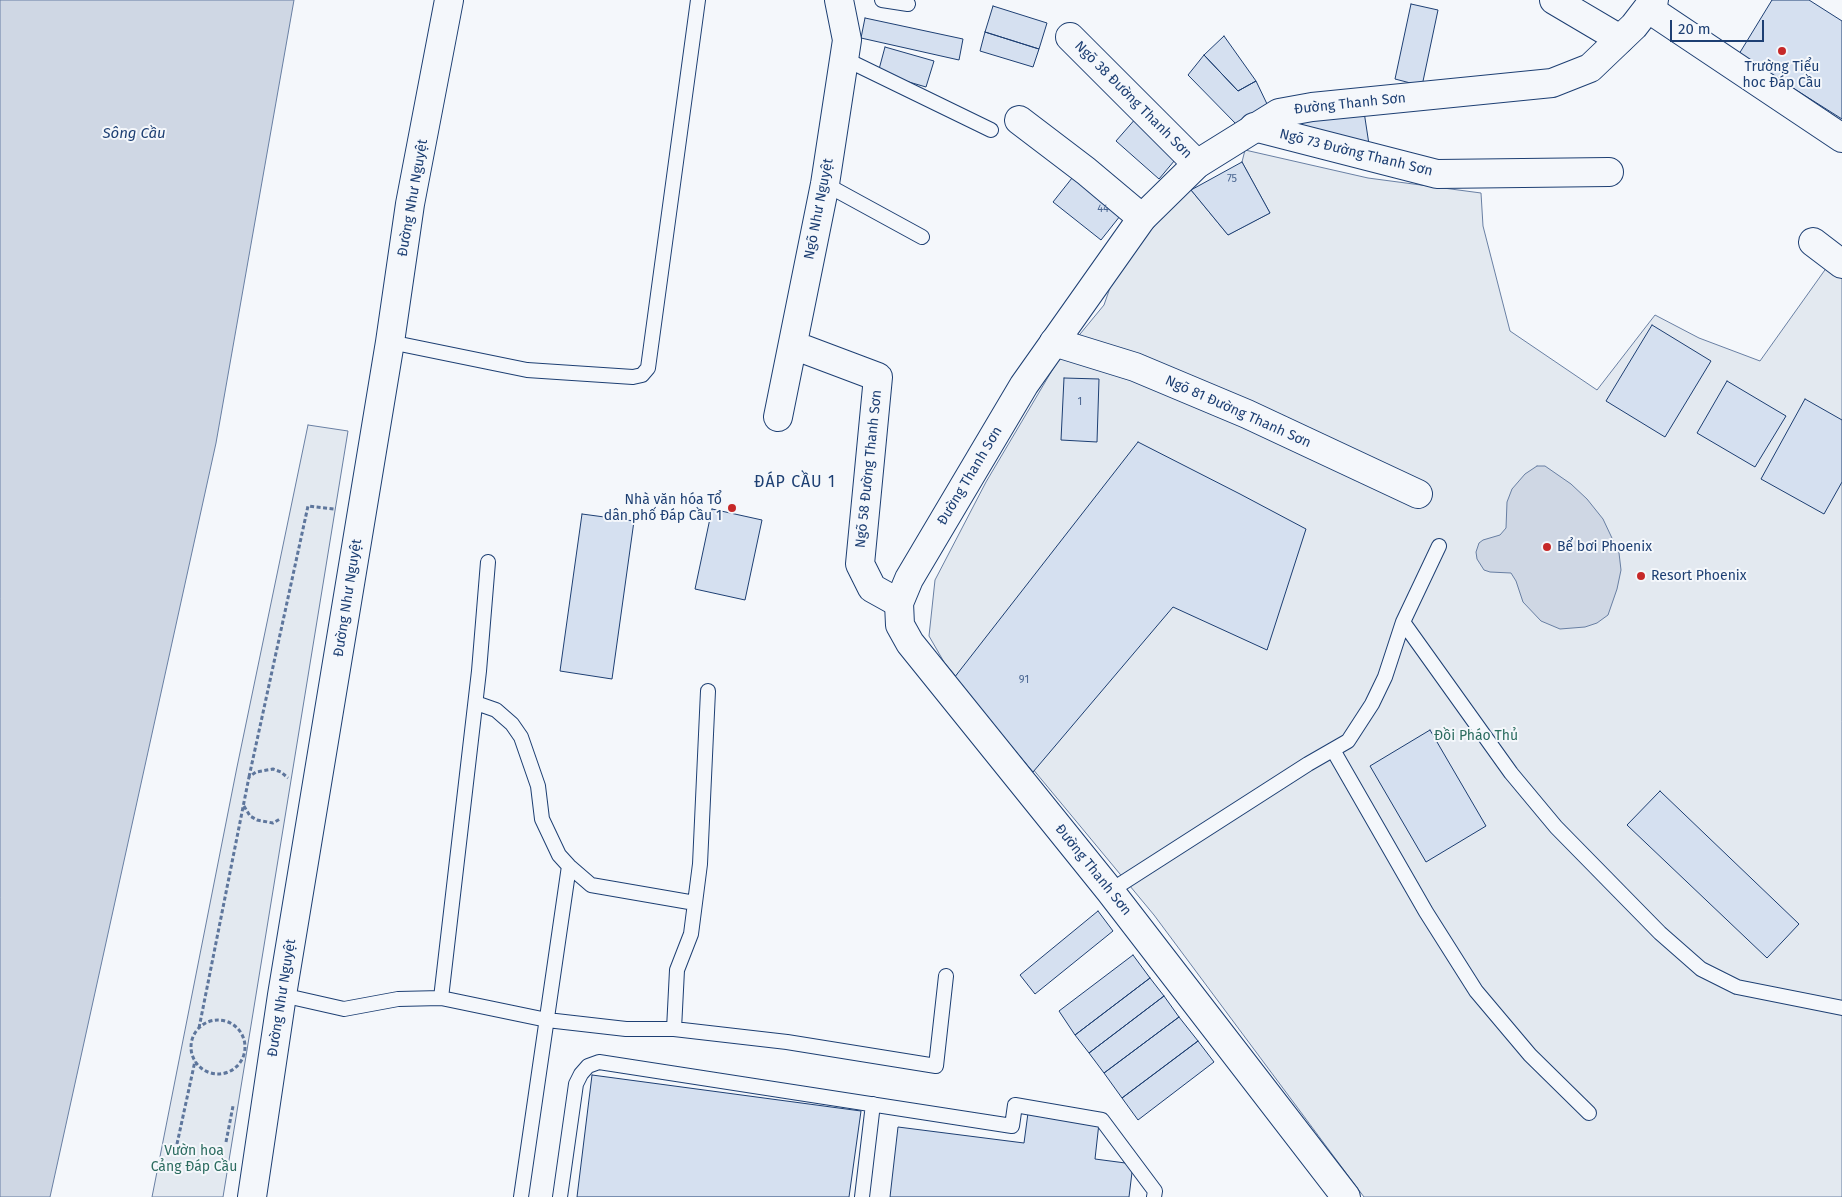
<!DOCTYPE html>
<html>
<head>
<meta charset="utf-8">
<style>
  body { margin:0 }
  #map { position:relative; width:1842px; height:1197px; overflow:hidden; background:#f4f7fb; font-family:"Fira Sans",sans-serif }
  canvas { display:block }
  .scale { position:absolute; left:1670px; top:20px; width:94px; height:22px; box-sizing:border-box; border:2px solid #1d3f73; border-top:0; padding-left:6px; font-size:15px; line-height:18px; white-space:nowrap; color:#1d3f73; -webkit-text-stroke:4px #f4f7fb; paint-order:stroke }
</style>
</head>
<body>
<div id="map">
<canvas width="1842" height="1197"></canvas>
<div class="scale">20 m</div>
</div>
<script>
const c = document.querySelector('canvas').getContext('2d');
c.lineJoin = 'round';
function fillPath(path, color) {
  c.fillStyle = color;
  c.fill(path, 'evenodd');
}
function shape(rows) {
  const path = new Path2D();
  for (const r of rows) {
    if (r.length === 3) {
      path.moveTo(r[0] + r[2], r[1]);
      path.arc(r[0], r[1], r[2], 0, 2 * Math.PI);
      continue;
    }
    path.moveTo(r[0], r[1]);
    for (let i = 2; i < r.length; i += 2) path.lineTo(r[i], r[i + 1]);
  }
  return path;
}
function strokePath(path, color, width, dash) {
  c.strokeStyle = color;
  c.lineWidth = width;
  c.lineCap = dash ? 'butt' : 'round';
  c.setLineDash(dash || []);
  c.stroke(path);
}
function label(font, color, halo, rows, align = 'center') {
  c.font = font + ' "Fira Sans",sans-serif';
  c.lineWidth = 4;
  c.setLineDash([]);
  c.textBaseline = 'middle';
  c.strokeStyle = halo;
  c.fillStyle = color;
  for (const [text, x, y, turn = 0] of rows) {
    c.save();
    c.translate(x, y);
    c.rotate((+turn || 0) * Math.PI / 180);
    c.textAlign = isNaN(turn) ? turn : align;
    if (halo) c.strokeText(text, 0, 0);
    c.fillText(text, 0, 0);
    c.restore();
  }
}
const green = shape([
  [1245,150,1368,178,1481,193,1483,226,1510,331,1597,390,1655,315,1699,338,1760,361,1842,246,1842,1197,1364,1197,1154,915,944,662,929,636,935,580,986,482,1057,362,1104,305,1112,282,1148,226,1191,190,1228,235,1270,213,1242,162,1245,150],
  [308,425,348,431,223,1197,152,1197,237,767,308,425]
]);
const water = shape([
  [0,0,294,0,216,443,50,1197,0,1197,0,0],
  [1537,466,1545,466,1571,484,1587,499,1603,519,1619,553,1621,570,1617,589,1608,615,1597,623,1585,627,1560,629,1541,621,1523,602,1516,581,1511,573,1490,572,1484,570,1477,559,1476,552,1479,543,1483,540,1500,535,1506,528,1507,502,1512,489,1525,474,1537,466]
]);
const building = shape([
  [1772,0,1809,0,1842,21,1842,119,1739,54,1772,0],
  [1411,4,1438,10,1422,86,1395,79,1411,4],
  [993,6,1047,23,1039,49,985,32,993,6],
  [865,18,963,39,959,60,861,38,865,18],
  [985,32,1039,49,1033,67,980,51,985,32],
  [1224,36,1256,81,1238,91,1204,55,1224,36],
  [885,47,934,61,926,87,878,73,885,47],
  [1204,55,1238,91,1256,81,1268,106,1237,125,1188,75,1204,55],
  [1363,105,1370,151,1293,134,1290,114,1363,105],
  [1137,117,1180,154,1159,179,1116,141,1137,117],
  [1242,162,1270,213,1228,235,1191,190,1242,162],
  [1076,173,1124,211,1101,240,1053,202,1076,173],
  [1652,325,1711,361,1665,437,1606,401,1652,325],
  [1064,378,1099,379,1097,442,1061,440,1064,378],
  [1727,381,1786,416,1755,467,1697,433,1727,381],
  [1805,399,1842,420,1842,482,1824,514,1761,479,1805,399],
  [1138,442,1240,494,1306,529,1267,650,1173,607,1033,772,954,678,1138,442],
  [712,509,762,520,745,600,695,589,712,509],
  [582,514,634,521,612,679,560,671,582,514],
  [1430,730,1486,826,1426,862,1370,766,1430,730],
  [1660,791,1799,924,1767,958,1627,825,1660,791],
  [1098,911,1113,931,1035,994,1020,975,1098,911],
  [1133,955,1150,978,1075,1035,1059,1011,1133,955],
  [1150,978,1164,996,1089,1053,1075,1035,1150,978],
  [1164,996,1179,1017,1104,1073,1089,1053,1164,996],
  [1179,1017,1198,1041,1122,1098,1104,1073,1179,1017],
  [1198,1041,1214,1062,1138,1120,1122,1098,1198,1041],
  [592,1075,861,1111,849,1197,577,1197,592,1075],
  [1028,1113,1099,1123,1095,1159,1133,1164,1129,1197,890,1197,898,1127,1024,1143,1028,1113]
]);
const path = shape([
  [249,777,308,506,334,509],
  [244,806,250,816,257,820,273,823,280,819],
  [218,1047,27],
  [199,1028,249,777,256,772,273,769,281,772,288,778],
  [226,1142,233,1106],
  [177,1144,195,1061]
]);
const service = shape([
  [882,0,908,4],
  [845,59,991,130],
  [825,184,922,237],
  [390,342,527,370,633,377,642,375,648,368,698,0],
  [1403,622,1511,773,1556,827,1660,933,1701,969,1737,987,1842,1008],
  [476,703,496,710,512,724,521,737,538,786,542,819,559,855,569,866,591,885,695,903],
  [1333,750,1426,912,1476,991,1530,1055,1589,1113],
  [1110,891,1308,764,1348,741,1372,704,1385,677,1403,622,1439,546],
  [282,995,344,1009,398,999,441,998,547,1020,626,1029,674,1029,787,1042,936,1066,946,976],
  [441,998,479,671,488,562],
  [674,1029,677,970,691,934,700,864,708,691],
  [521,1197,569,866],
  [560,1197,576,1084,581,1074,588,1066,599,1062,1012,1126,1015,1105,1102,1120,1155,1191,1154,1197],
  [862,1197,873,1104]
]);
const minor = shape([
  [1554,0,1620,39],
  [1649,9,1842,138],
  [1070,37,1197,164],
  [1019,120,1086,171,1142,218],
  [1254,127,1437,174,1609,172],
  [1813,242,1842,264],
  [1054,342,1135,367,1247,414,1418,494],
  [793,345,878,377,860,564,872,588,899,603],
  [778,417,825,184,847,40,839,0]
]);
const tertiary = shape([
  [1346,1197,1110,891,910,643,900,625,899,603,909,579,1024,385,1142,218,1197,164,1279,113,1312,107,1552,83,1590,68,1634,26,1654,0]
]);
const primary = shape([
  [252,1197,282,995,390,342,410,204,449,0]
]);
const markers = [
  [1782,51,5,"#c62828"],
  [732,508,5,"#c62828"],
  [1547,547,5,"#c62828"],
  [1641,576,5,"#c62828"]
];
const numberNames = [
  ["75",1232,179],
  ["44",1103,209],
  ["1",1080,402],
  ["91",1024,680]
];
const poiNames = [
  ["Trường Tiểu",1782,67,"center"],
  ["hoc Đáp Cầu",1782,83,"center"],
  ["Nhà văn hóa Tổ",722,500,"right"],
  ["dân phố Đáp Cầu 1",722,516,"right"],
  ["Bể bơi Phoenix",1557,547],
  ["Resort Phoenix",1651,576]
];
const streetNames = [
  ["Ngõ 38 Đường Thanh Sơn",1133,100,45],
  ["Đường Thanh Sơn",1350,104,-6],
  ["Ngõ 73 Đường Thanh Sơn",1356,153,14],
  ["Đường Như Nguyệt",413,198,-80],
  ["Ngõ Như Nguyệt",819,209,-79],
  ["Ngõ 81 Đường Thanh Sơn",1238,412,24],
  ["Ngõ 58 Đường Thanh Sơn",869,469,-84],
  ["Đường Thanh Sơn",970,476,-59],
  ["Đường Như Nguyệt",348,598,-81],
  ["Đường Thanh Sơn",1093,870,51],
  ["Đường Như Nguyệt",282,998,-81]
];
const parkNames = [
  ["Đồi Pháo Thủ",1476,736],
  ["Vườn hoa",194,1151],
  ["Cảng Đáp Cầu",194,1167]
];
const waterNames = [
  ["Sông Cầu",134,134]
];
const quarterNames = [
  ["ĐÁP CẦU 1",795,483]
];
fillPath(green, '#e3e9f0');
strokePath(green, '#687fa3', 1);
fillPath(water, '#cfd7e4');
strokePath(water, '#687fa3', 1);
fillPath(building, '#d5e0f0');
strokePath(building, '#1d3f73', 1);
strokePath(service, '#1d3f73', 16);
strokePath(minor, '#1d3f73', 30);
strokePath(tertiary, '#1d3f73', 30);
strokePath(primary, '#1d3f73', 30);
strokePath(path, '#5e769c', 3, [4, 2.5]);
strokePath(service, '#f4f7fb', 14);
strokePath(minor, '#f4f7fb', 28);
strokePath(tertiary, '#f4f7fb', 28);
strokePath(primary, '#f4f7fb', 28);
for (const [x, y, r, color] of markers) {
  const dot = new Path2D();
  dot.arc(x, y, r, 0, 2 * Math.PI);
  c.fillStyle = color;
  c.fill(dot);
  strokePath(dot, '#f4f7fb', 2);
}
label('11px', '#4b6792', null, numberNames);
label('14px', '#1d3f73', '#f4f7fb', poiNames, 'left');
label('14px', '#1d3f73', '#f4f7fb', streetNames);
label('14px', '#2c6c60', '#f4f7fb', parkNames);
label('italic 15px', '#1d3f73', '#f4f7fb', waterNames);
c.letterSpacing = '1px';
label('16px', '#1d3f73', '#f4f7fb', quarterNames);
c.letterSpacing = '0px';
</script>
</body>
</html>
